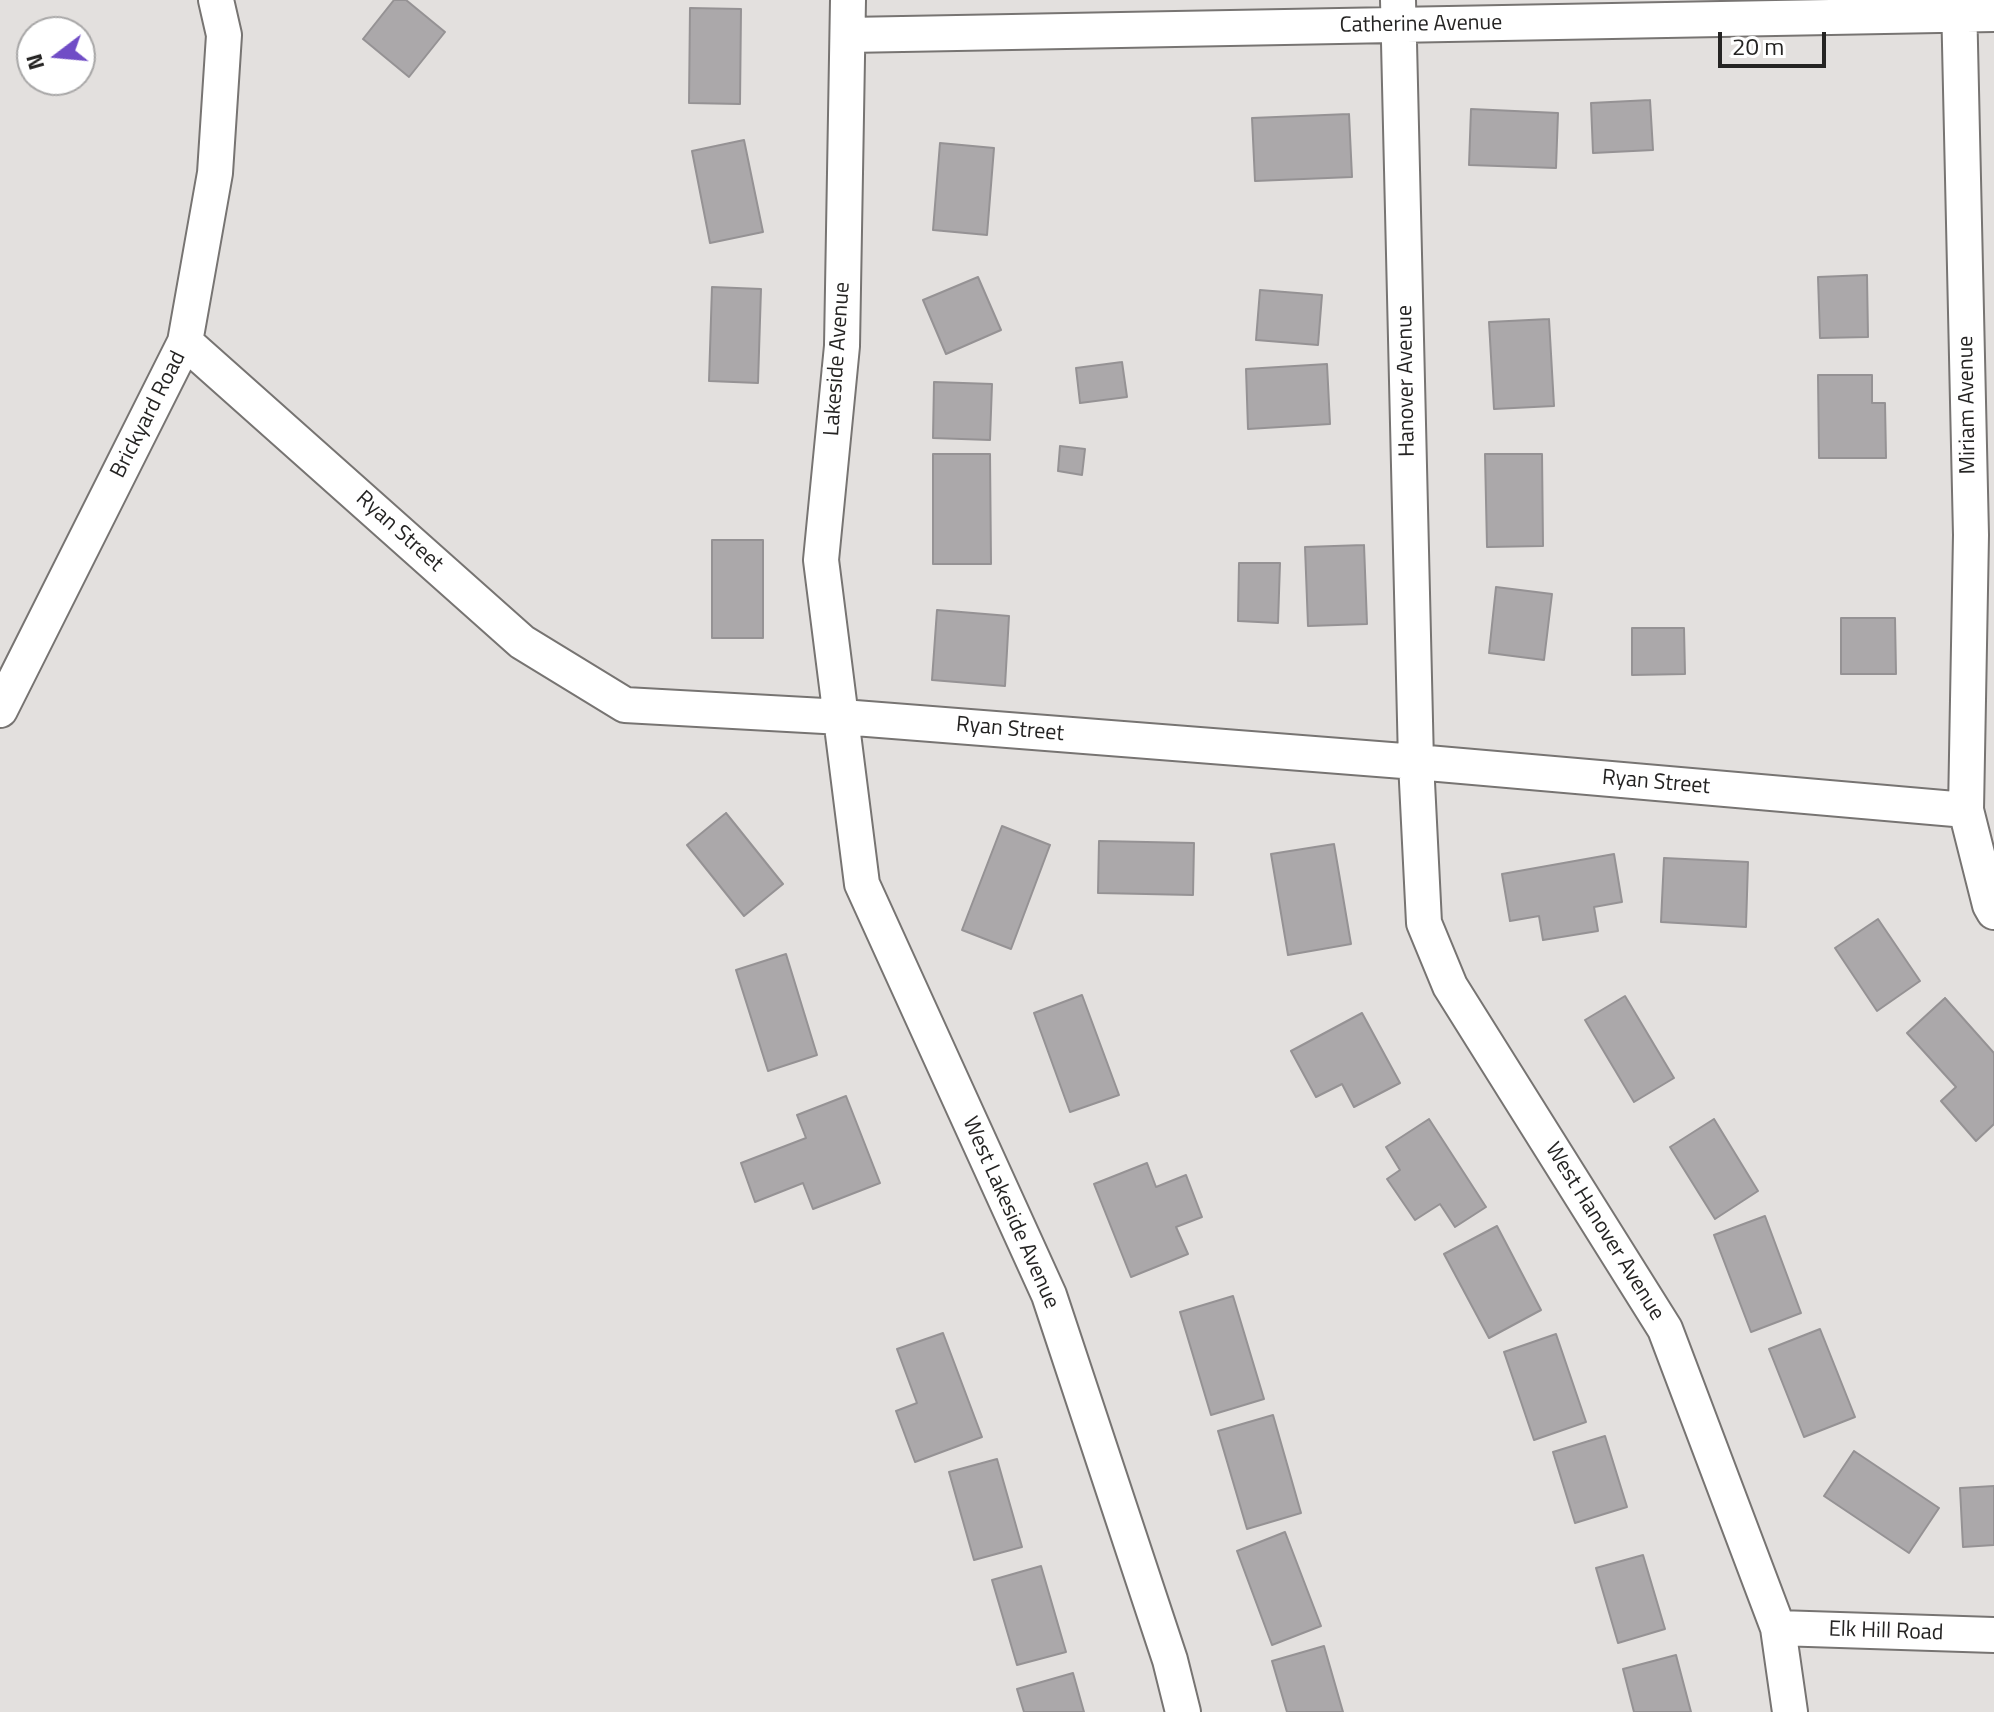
<!DOCTYPE html>
<html>
<head>
<meta charset="utf-8">
<style>
  body { margin:0 }
  #map { position:relative; width:1994px; height:1712px; overflow:hidden; background:#e3e0de; font-family:"Titillium Web",sans-serif }
  canvas { display:block }
  .north { position:absolute; left:16px; top:16px; width:80px; height:80px; box-sizing:border-box; background:#fff; border:2px solid #a8a7a7; border-radius:50%; rotate:254deg; font-size:22px; font-weight:700; line-height:32px; text-align:center; color:#252423 }
  .north::after { content:''; display:block; margin:auto; width:28px; height:36px; background:#704dc6; clip-path:polygon(50% 0,100% 100%,50% 72%,0 100%) }
  .scale { position:absolute; left:1718px; top:32px; width:108px; height:36px; box-sizing:border-box; border:4px solid #252423; border-top:0; padding-left:10px; font-size:24px; line-height:28px; white-space:nowrap; color:#252423; -webkit-text-stroke:6px #fff; paint-order:stroke }
</style>
</head>
<body>
<div id="map">
<canvas width="1994" height="1712"></canvas>
<div class="north">N</div>
<div class="scale">20 m</div>
</div>
<script>
const c = document.querySelector('canvas').getContext('2d');
c.lineJoin = 'round';
function fillPath(path, color) {
  c.fillStyle = color;
  c.fill(path, 'evenodd');
}
function shape(rows) {
  const path = new Path2D();
  for (const r of rows) {
    path.moveTo(r[0], r[1]);
    for (let i = 2; i < r.length; i += 2) path.lineTo(r[i], r[i + 1]);
  }
  return path;
}
function strokePath(path, color, width, dash) {
  c.strokeStyle = color;
  c.lineWidth = width;
  c.lineCap = dash ? 'butt' : 'round';
  c.setLineDash(dash || []);
  c.stroke(path);
}
function label(font, color, halo, rows, align = 'center') {
  c.font = font + ' "Titillium Web",sans-serif';
  c.lineWidth = 8;
  c.setLineDash([]);
  c.textBaseline = 'middle';
  c.strokeStyle = halo;
  c.fillStyle = color;
  for (const [text, x, y, turn = 0] of rows) {
    c.save();
    c.translate(x, y);
    c.rotate((+turn || 0) * Math.PI / 180);
    c.textAlign = isNaN(turn) ? turn : align;
    if (halo) c.strokeText(text, 0, 0);
    c.fillText(text, 0, 0);
    c.restore();
  }
}
const building = shape([
  [394,0,406,0,445,32,409,77,363,39,394,0],
  [690,8,741,9,740,104,689,103,690,8],
  [1650,100,1653,150,1593,153,1591,103,1650,100],
  [1471,109,1558,113,1556,168,1469,165,1471,109],
  [1349,114,1352,177,1255,181,1252,118,1349,114],
  [744,140,763,232,710,243,692,151,744,140],
  [940,143,994,148,987,235,933,230,940,143],
  [1867,275,1868,337,1820,338,1818,277,1867,275],
  [978,277,1001,330,946,354,923,300,978,277],
  [712,287,761,289,758,383,709,381,712,287],
  [1260,290,1322,295,1318,345,1256,340,1260,290],
  [1549,319,1554,406,1494,409,1489,322,1549,319],
  [1122,362,1127,397,1080,403,1076,368,1122,362],
  [1327,364,1330,424,1248,429,1246,369,1327,364],
  [1818,375,1872,375,1872,403,1885,403,1886,458,1819,458,1818,375],
  [934,382,992,384,990,440,933,438,934,382],
  [1060,446,1085,449,1082,475,1058,471,1060,446],
  [933,454,990,454,991,564,933,564,933,454],
  [1485,454,1542,454,1543,546,1487,547,1485,454],
  [712,540,763,540,763,638,712,638,712,540],
  [1364,545,1367,624,1308,626,1305,547,1364,545],
  [1239,563,1280,563,1278,623,1238,621,1239,563],
  [1496,587,1552,594,1544,660,1489,653,1496,587],
  [937,610,1009,616,1005,686,932,680,937,610],
  [1841,618,1895,618,1896,674,1841,674,1841,618],
  [1632,628,1684,628,1685,674,1632,675,1632,628],
  [726,813,783,884,744,916,687,845,726,813],
  [1002,826,1050,845,1011,949,962,930,1002,826],
  [1099,841,1194,843,1193,895,1098,893,1099,841],
  [1334,844,1351,944,1288,955,1271,854,1334,844],
  [1614,854,1622,902,1594,907,1598,931,1543,940,1539,916,1510,921,1502,874,1614,854],
  [1664,858,1748,862,1746,927,1661,922,1664,858],
  [1878,919,1920,981,1877,1011,1835,948,1878,919],
  [786,954,817,1055,768,1071,736,970,786,954],
  [1082,995,1119,1095,1070,1112,1034,1013,1082,995],
  [1625,996,1674,1078,1634,1102,1585,1020,1625,996],
  [1945,998,1994,1053,1994,1124,1976,1141,1941,1101,1956,1087,1907,1033,1945,998],
  [1362,1013,1400,1083,1354,1107,1342,1084,1316,1097,1291,1051,1362,1013],
  [846,1096,880,1183,813,1209,803,1183,755,1202,741,1163,806,1138,797,1115,846,1096],
  [1429,1119,1486,1207,1455,1227,1440,1204,1415,1220,1387,1179,1400,1170,1386,1147,1429,1119],
  [1714,1119,1758,1191,1715,1219,1670,1147,1714,1119],
  [1147,1163,1156,1187,1186,1175,1202,1217,1176,1227,1188,1254,1131,1277,1094,1184,1147,1163],
  [1765,1216,1801,1313,1751,1332,1714,1235,1765,1216],
  [1497,1226,1541,1310,1489,1338,1444,1254,1497,1226],
  [1233,1296,1264,1399,1211,1415,1180,1312,1233,1296],
  [1820,1329,1855,1417,1804,1437,1769,1349,1820,1329],
  [943,1333,982,1437,915,1462,896,1411,917,1403,897,1349,943,1333],
  [1556,1334,1586,1422,1534,1440,1504,1352,1556,1334],
  [1273,1415,1301,1513,1247,1529,1218,1431,1273,1415],
  [1605,1436,1627,1507,1575,1523,1553,1452,1605,1436],
  [1854,1451,1939,1508,1909,1553,1824,1496,1854,1451],
  [997,1459,1022,1547,974,1560,949,1472,997,1459],
  [1994,1486,1994,1545,1963,1547,1960,1488,1994,1486],
  [1285,1532,1321,1626,1272,1645,1237,1551,1285,1532],
  [1643,1555,1665,1629,1618,1643,1596,1568,1643,1555],
  [1041,1566,1066,1652,1017,1665,992,1580,1041,1566],
  [1324,1646,1343,1712,1287,1712,1272,1661,1324,1646],
  [1676,1655,1691,1712,1634,1712,1623,1669,1676,1655],
  [1073,1673,1084,1712,1024,1712,1017,1689,1073,1673]
]);
const minor = shape([
  [848,0,842,346,821,560,862,884,1049,1295,1170,1660,1183,1712],
  [1398,0,1416,762,1424,923,1450,986,1665,1329,1778,1628,1790,1712],
  [1959,0,1971,535,1966,810,1990,905,1994,912],
  [848,35,1994,14],
  [185,342,522,642,625,705,842,717,1416,762,1966,810],
  [0,710,185,342,215,173,224,35,216,0],
  [1778,1628,1994,1635]
]);
const streetNames = [
  ["Catherine Avenue",1421,25,-1],
  ["Lakeside Avenue",838,359,-86],
  ["Hanover Avenue",1407,381,-91],
  ["Miriam Avenue",1968,405,-91],
  ["Brickyard Road",149,415,-63],
  ["Ryan Street",399,532,42],
  ["Ryan Street",1010,730,5],
  ["Ryan Street",1656,783,5],
  ["West Lakeside Avenue",1010,1213,66],
  ["West Hanover Avenue",1604,1232,58],
  ["Elk Hill Road",1886,1632,2]
];
fillPath(building, '#aba8aa');
strokePath(building, '#959294', 2);
strokePath(minor, '#777472', 38);
strokePath(minor, '#fff', 34);
label('22px', '#252423', '#fff', streetNames);
</script>
</body>
</html>
